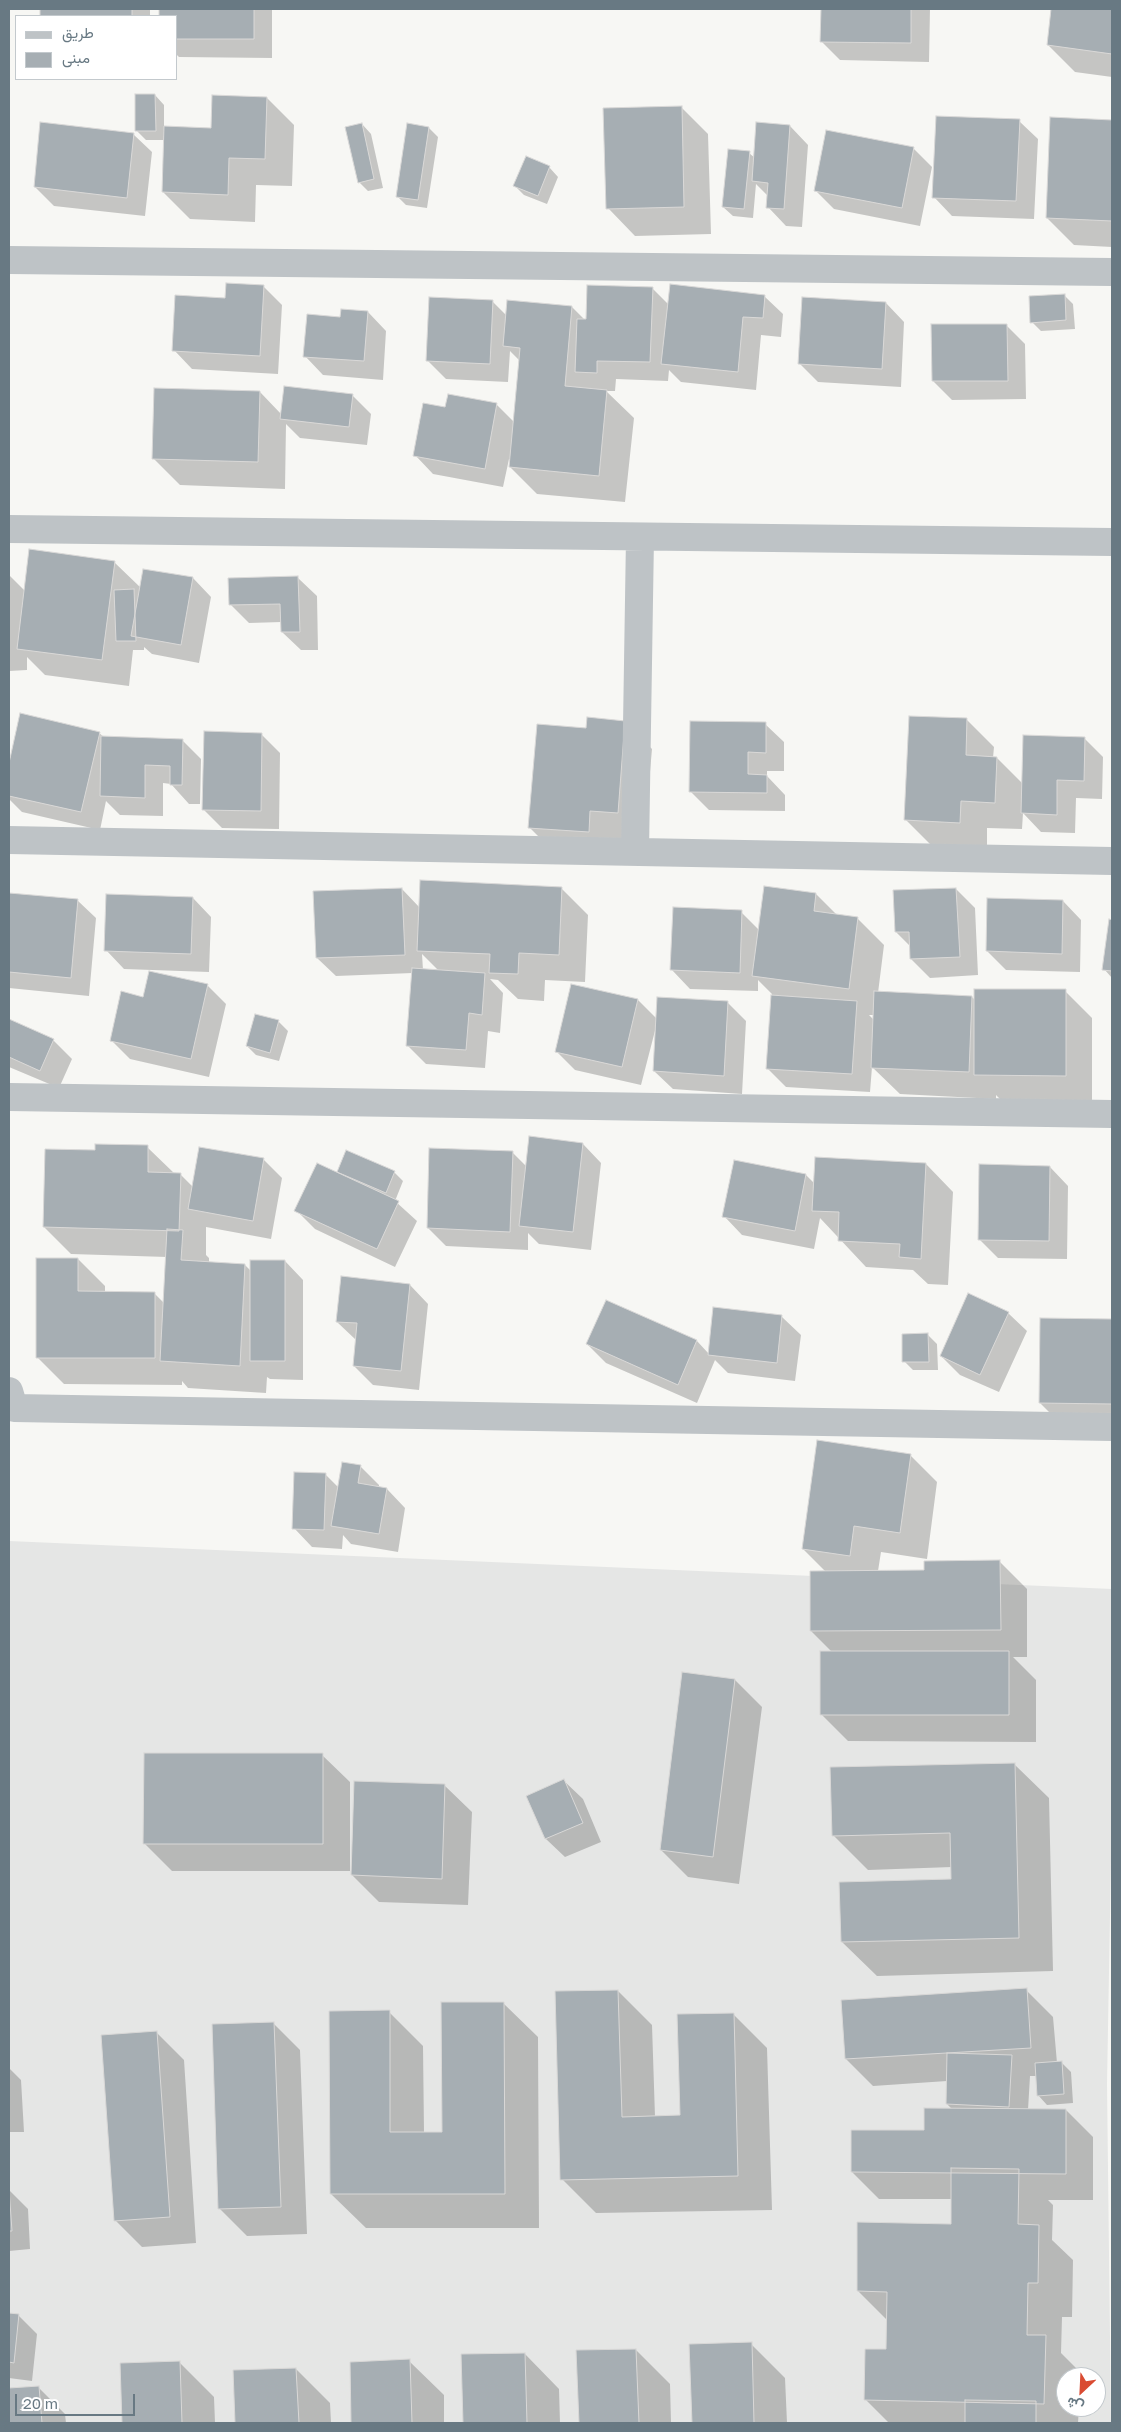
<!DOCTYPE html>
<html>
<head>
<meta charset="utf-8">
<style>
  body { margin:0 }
  #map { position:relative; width:1121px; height:2432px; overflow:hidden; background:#f7f7f4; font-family:"Golos Text",Vazirmatn,sans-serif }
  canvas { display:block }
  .frame { position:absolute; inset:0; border:10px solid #687983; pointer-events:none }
  .legend { position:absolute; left:15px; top:15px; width:162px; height:65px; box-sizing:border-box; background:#fff; border:1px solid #c3c9cd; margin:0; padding:6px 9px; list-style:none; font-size:15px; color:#687983 }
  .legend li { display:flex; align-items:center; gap:10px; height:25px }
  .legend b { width:25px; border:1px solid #c3c9cd }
  .north { position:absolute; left:1056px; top:2367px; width:50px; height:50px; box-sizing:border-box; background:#fff; border:1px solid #c3c9cd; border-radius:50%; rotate:205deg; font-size:14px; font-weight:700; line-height:20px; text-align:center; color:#687983 }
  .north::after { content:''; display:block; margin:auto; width:18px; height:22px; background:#d94b32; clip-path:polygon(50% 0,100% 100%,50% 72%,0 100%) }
  .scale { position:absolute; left:15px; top:2394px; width:120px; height:22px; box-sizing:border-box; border:2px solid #687983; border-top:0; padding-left:6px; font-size:15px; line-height:18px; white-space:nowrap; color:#687983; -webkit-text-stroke:4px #fff; paint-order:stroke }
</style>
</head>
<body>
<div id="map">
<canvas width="1121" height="2432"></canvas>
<div class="frame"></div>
<ul class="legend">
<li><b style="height:6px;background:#bec3c6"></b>طريق</li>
<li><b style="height:14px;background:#a6aeb3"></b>مبنى</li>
</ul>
<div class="north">ش</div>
<div class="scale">20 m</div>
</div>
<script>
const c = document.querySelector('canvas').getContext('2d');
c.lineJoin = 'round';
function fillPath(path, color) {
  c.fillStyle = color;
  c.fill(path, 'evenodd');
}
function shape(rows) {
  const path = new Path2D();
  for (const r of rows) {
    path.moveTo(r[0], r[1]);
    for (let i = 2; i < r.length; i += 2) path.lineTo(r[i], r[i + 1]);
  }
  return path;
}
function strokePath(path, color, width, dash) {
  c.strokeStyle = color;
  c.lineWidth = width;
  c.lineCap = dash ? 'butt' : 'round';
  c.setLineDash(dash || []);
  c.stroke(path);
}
const built = shape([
  [9,1541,1112,1589,1112,1804,1107,2084,1111,2423,9,2423],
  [1066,2377,1096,2377,1096,2407,1066,2407]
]);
const shadow = shape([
  [41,9,150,9,150,16,41,16],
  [160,9,272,9,272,58,179,57,176,54,176,16,160,16],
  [822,9,930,9,929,62,840,60,821,41],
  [1053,9,1112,9,1112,77,1075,72,1048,45],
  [155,95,164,105,164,128,212,129,267,98,294,125,292,186,256,185,255,222,190,219,163,192,165,140,146,140,137,131],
  [681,107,708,134,711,234,635,236,608,208],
  [1051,118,1112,121,1112,247,1074,245,1047,218],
  [1019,121,1038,139,1034,219,952,216,934,197],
  [362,124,371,134,383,188,368,191,359,182],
  [790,126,808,145,802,227,786,226,768,207,768,196,756,184,753,218,733,216,723,207,749,153,755,158],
  [429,128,438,137,427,208,406,205,397,196],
  [133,134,152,152,145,216,54,206,35,187],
  [913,148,932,167,920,226,834,209,815,190],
  [549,167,558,177,547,204,524,195,515,186],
  [264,287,282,305,278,374,192,369,174,350,226,299],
  [652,288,669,305,764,296,783,314,781,337,761,335,756,390,681,382,669,370,668,381,616,379,615,391,606,391,634,418,625,502,537,494,510,467,511,459,509,459,503,487,433,474,415,455,446,409,496,404,514,422,520,361,510,351,508,382,446,379,427,360,493,302,507,316,572,307,585,320],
  [1064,295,1073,304,1075,329,1041,331,1032,322],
  [886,303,904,322,901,387,818,382,799,363],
  [368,312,386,331,383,380,323,375,305,356,341,318],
  [1006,325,1025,344,1026,399,952,400,933,381],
  [260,392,282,415,352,395,371,414,367,445,300,438,286,424,285,489,180,485,153,458],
  [114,562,141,588,193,578,211,597,199,663,152,654,144,647,144,650,133,650,129,686,45,675,27,657,27,670,9,671,9,575,25,591],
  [298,578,317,596,318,650,301,650,282,632,282,622,249,623,230,604],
  [21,714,99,733,104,737,182,740,201,759,200,804,189,804,171,784,163,783,163,816,120,815,106,801,100,830,22,812,9,799,9,769],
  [967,720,994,747,993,758,997,758,1023,784,1084,738,1103,757,1102,799,1076,798,1075,833,1041,832,1023,813,1022,829,987,828,987,850,933,847,906,820],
  [625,722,652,749,644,840,617,838,615,859,556,854,529,827,587,729],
  [765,724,784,742,784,771,767,771,767,776,785,795,785,811,709,810,690,791],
  [261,734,280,753,279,829,222,828,204,810],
  [561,888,588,915,585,982,545,980,544,1001,518,999,498,980,490,979,503,993,500,1033,488,1031,485,1068,426,1064,407,1045,413,973,336,976,317,958,402,889,420,908],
  [422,954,439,971,423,970],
  [956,889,975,908,978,975,930,978,911,959,911,947,896,932],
  [9,894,77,900,96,918,89,996,9,988],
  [816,894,837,915,857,918,884,945,878,993,972,997,976,1001,1065,991,1092,1018,1092,1103,1003,1102,996,1095,996,1099,900,1094,872,1067,870,1092,786,1087,767,1068,772,994,758,980,758,991,690,989,672,970,741,912,759,930],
  [869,1015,874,1015,874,1020],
  [193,898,211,917,209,972,124,969,106,950],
  [1063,901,1081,920,1080,972,1006,970,987,951],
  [1110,921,1112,921,1112,978,1104,969],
  [208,986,226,1004,209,1077,130,1059,111,1040,144,998],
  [638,1000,657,1019,727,1002,746,1021,742,1094,673,1089,654,1071,657,1023,641,1085,575,1070,557,1052],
  [9,1020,53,1040,72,1059,59,1088,9,1067],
  [278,1021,288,1031,279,1061,256,1055,247,1046],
  [583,1144,601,1163,591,1250,539,1244,528,1233,528,1250,446,1246,428,1228,512,1152,527,1167],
  [147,1147,175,1174,180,1174,193,1187,264,1160,282,1178,271,1239,206,1227,206,1255,209,1258,209,1263,245,1265,251,1271,285,1261,303,1280,303,1380,270,1379,267,1377,266,1393,188,1388,182,1381,182,1385,64,1384,37,1357,78,1259,105,1286,105,1293,154,1293,164,1303,167,1257,71,1254,44,1227,97,1151],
  [346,1152,394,1172,403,1181,395,1201,417,1221,395,1267,315,1229,296,1210,337,1174],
  [735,1161,806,1175,815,1184,926,1164,953,1192,948,1285,928,1284,913,1270,866,1267,820,1218,814,1249,742,1235,724,1216],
  [1050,1167,1068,1186,1067,1259,998,1258,979,1239],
  [410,1285,428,1304,419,1390,373,1385,354,1366,356,1340,337,1322],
  [606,1302,697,1341,709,1354,714,1309,782,1317,801,1335,795,1381,728,1373,715,1360,697,1403,606,1363,587,1344],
  [1008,1313,1027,1331,999,1392,960,1375,941,1356],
  [1041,1320,1112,1320,1112,1430,1067,1430,1040,1403],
  [928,1335,937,1344,938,1370,913,1370,904,1361],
  [910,1455,937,1482,927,1559,881,1552,878,1571,925,1571,1000,1562,1027,1589,1027,1657,1013,1657,1036,1680,1036,1742,848,1741,821,1714,832,1652,811,1631,826,1572,803,1549],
  [360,1466,379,1485,379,1488,387,1489,405,1508,398,1552,351,1544,343,1535,342,1549,312,1547,294,1528,325,1474,339,1488],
  [735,1680,762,1707,739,1884,688,1877,661,1850],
  [322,1755,350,1782,350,1871,172,1871,145,1844],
  [1014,1764,1049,1798,1053,1971,877,1976,842,1942,952,1880,952,1867,868,1870,833,1835],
  [564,1781,583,1799,601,1842,565,1857,546,1839,527,1796],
  [444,1785,472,1812,468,1905,379,1902,352,1875],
  [1026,1990,1053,2017,1057,2063,1062,2063,1071,2072,1073,2103,1047,2105,1038,2095,1037,2076,1030,2076,1028,2110,1066,2110,1093,2137,1093,2200,1048,2200,1053,2205,1052,2240,1073,2260,1072,2317,1062,2317,1061,2353,1079,2371,1079,2377,1066,2377,1066,2407,1079,2407,1078,2423,889,2423,866,2400,888,2351,888,2321,858,2291,952,2225,952,2199,879,2199,852,2172,925,2131,953,2110,947,2104,947,2081,873,2086,846,2059],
  [618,1991,652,2025,655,2117,681,2117,733,2014,767,2048,772,2210,596,2213,562,2179],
  [503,2003,538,2037,539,2228,366,2228,331,2194,389,2012,423,2046,424,2133,444,2133],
  [273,2023,300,2050,307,2234,247,2236,220,2209],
  [157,2033,184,2060,196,2243,142,2247,115,2220],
  [9,2068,21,2080,24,2132,9,2132],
  [9,2190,28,2209,30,2249,9,2251],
  [9,2314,18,2315,37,2334,32,2381,9,2378],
  [751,2344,785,2378,787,2423,693,2423,690,2345],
  [636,2350,670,2384,671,2423,580,2423,578,2352],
  [525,2354,559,2389,560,2423,464,2423,462,2356],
  [409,2361,444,2395,444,2423,353,2423,351,2363],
  [179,2362,214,2397,215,2423,123,2423,121,2364],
  [296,2369,330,2403,331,2423,236,2423,234,2371],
  [38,2387,65,2414,66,2423,9,2423,9,2389]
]);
const building = shape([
  [40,9,132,9,132,16,40,16,40,9],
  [159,9,254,9,254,39,176,39,176,16,159,16,159,9],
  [821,9,911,9,911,43,820,42,821,9],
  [1051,9,1112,9,1112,54,1047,45,1051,9],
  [135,94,155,94,156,131,135,131,135,94],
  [212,95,267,97,265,159,229,158,228,195,162,192,164,126,211,128,212,95],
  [682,106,684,207,606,209,603,108,682,106],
  [936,116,1020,119,1016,201,932,198,936,116],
  [1050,117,1112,120,1112,221,1046,218,1050,117],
  [40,122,134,133,127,198,34,187,40,122],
  [756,122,790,125,784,209,766,208,768,183,752,181,756,122],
  [362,123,374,179,358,183,345,127,362,123],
  [407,123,429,127,418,200,396,197,407,123],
  [826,130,914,147,902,208,814,191,826,130],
  [728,149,750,151,744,209,722,207,728,149],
  [526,156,550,166,538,196,513,186,526,156],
  [226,283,264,285,260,356,172,351,175,295,225,298,226,283],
  [670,284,765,295,763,318,743,317,738,372,661,364,670,284],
  [587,285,653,287,650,362,597,361,597,373,575,372,577,319,586,319,587,285],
  [1065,294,1066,320,1030,323,1029,296,1065,294],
  [429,297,493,300,490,364,426,361,429,297],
  [802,297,886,302,882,369,798,364,802,297],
  [507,300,572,306,565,386,607,390,599,476,509,467,520,348,503,346,507,300],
  [341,309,368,311,364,361,303,357,307,314,340,317,341,309],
  [931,324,1007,324,1008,381,932,381,931,324],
  [284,386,353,394,349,427,280,419,284,386],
  [154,388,260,391,258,462,152,459,154,388],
  [448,394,497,403,485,469,413,456,423,403,445,407,448,394],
  [29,549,115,561,102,660,17,649,29,549],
  [143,569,193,577,181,645,131,636,143,569],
  [298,576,300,632,281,632,280,604,229,605,228,578,298,576],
  [134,589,136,641,116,641,114,590,134,589],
  [20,713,100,732,81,812,9,796,9,763,20,713],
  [909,716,967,718,966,755,997,757,995,803,961,801,960,823,904,820,909,716],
  [587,717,625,721,618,813,590,811,589,832,528,828,537,724,586,728,587,717],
  [690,721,766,722,766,753,748,752,748,774,767,775,767,793,689,792,690,721],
  [204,731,262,733,261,811,202,810,204,731],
  [1023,735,1085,737,1084,781,1057,780,1057,815,1021,813,1023,735],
  [101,736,183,739,182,785,170,785,170,766,145,765,145,798,100,796,101,736],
  [420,880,562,887,559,955,519,953,518,974,489,973,490,954,417,951,420,880],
  [764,886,816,893,814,911,858,917,849,989,752,976,764,886],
  [402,888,405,955,316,958,313,891,402,888],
  [956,888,960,957,910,959,909,932,895,932,893,890,956,888],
  [9,893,78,899,71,978,9,972,9,893],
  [106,894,193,897,191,954,104,951,106,894],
  [987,898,1063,900,1062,954,986,951,987,898],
  [673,907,742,910,740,973,670,970,673,907],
  [1109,919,1112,920,1112,971,1102,970,1109,919],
  [412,968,485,973,482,1015,469,1013,466,1050,406,1046,412,968],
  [149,971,208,984,191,1059,110,1041,121,991,143,997,149,971],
  [571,984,638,999,622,1067,555,1052,571,984],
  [974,989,1066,989,1066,1076,974,1075,974,989],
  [874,991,972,996,969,1072,871,1068,874,991],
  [771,995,857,1001,852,1074,766,1069,771,995],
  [657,997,728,1001,724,1076,653,1071,657,997],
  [255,1014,279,1020,270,1053,246,1046,255,1014],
  [9,1019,54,1039,40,1071,9,1057,9,1019],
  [529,1136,583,1143,573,1232,519,1226,529,1136],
  [95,1144,148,1145,148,1172,181,1173,179,1231,43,1227,45,1149,95,1150,95,1144],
  [199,1147,264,1158,253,1221,188,1209,199,1147],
  [429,1148,513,1151,510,1232,427,1228,429,1148],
  [346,1150,395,1171,386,1193,337,1172,346,1150],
  [815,1157,926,1163,921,1259,899,1257,900,1244,838,1241,839,1212,812,1211,815,1157],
  [734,1160,806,1174,795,1231,722,1217,734,1160],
  [317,1163,399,1201,377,1249,294,1211,317,1163],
  [979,1164,1050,1166,1049,1241,978,1240,979,1164],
  [167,1229,183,1230,181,1260,245,1264,240,1366,160,1361,167,1229],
  [36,1258,78,1258,78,1291,155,1292,155,1358,36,1358,36,1258],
  [250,1260,285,1260,285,1361,250,1361,250,1260],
  [341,1276,410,1284,401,1371,353,1366,357,1323,336,1322,341,1276],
  [968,1293,1009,1312,980,1375,940,1356,968,1293],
  [606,1300,697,1340,678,1385,586,1344,606,1300],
  [713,1307,782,1315,777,1363,708,1355,713,1307],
  [1040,1318,1112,1319,1112,1404,1039,1403,1040,1318],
  [928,1333,929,1362,902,1362,902,1334,928,1333],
  [817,1440,911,1454,900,1533,854,1526,850,1556,802,1549,817,1440],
  [342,1462,361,1465,358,1483,387,1488,379,1534,331,1526,342,1462],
  [294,1472,326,1473,324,1530,292,1529,294,1472],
  [1000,1560,1001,1630,810,1631,810,1571,924,1570,924,1561,1000,1560],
  [820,1651,1009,1651,1009,1715,820,1715,820,1651],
  [682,1672,735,1679,713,1857,660,1850,682,1672],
  [144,1753,323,1753,323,1844,143,1844,144,1753],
  [1015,1763,1019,1938,841,1942,839,1882,951,1879,950,1833,832,1836,830,1767,1015,1763],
  [564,1779,583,1823,545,1839,526,1796,564,1779],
  [354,1781,445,1784,442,1879,351,1875,354,1781],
  [1027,1988,1031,2048,845,2059,841,2000,1027,1988],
  [618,1990,622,2117,680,2115,677,2014,734,2013,738,2176,560,2180,555,1991,618,1990],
  [441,2002,504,2002,505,2194,330,2194,329,2011,390,2010,390,2132,442,2132,441,2002],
  [274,2022,281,2207,218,2209,212,2024,274,2022],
  [157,2031,170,2217,114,2221,101,2035,157,2031],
  [947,2053,1012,2055,1009,2107,946,2104,947,2053],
  [1062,2061,1064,2094,1037,2096,1035,2063,1062,2061],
  [924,2108,1066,2109,1066,2174,851,2172,851,2130,924,2130,924,2108],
  [951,2168,1019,2169,1018,2224,1039,2225,1038,2283,1028,2283,1027,2335,1046,2335,1044,2404,864,2400,865,2349,886,2349,887,2292,857,2291,857,2222,951,2224,951,2168],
  [9,2189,12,2231,9,2231,9,2189],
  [9,2313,19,2314,14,2363,9,2362,9,2313],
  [752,2342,754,2423,692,2423,689,2344,752,2342],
  [636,2349,639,2423,579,2423,576,2350,636,2349],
  [525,2353,527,2423,463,2423,461,2354,525,2353],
  [410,2359,412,2423,351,2423,350,2362,410,2359],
  [180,2361,182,2423,122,2423,120,2363,180,2361],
  [296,2368,299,2423,235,2423,233,2370,296,2368],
  [39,2386,42,2423,9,2423,9,2388,39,2386],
  [965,2400,1036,2401,1036,2423,965,2423,965,2400]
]);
const minor = shape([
  [9,260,1112,272],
  [9,529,1112,542],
  [9,840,1112,861],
  [635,852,640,537],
  [9,1097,1112,1114],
  [9,1391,14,1408,1112,1427]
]);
fillPath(built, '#e5e6e5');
fillPath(shadow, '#0003');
fillPath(building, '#a6aeb3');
strokePath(building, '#d9d8d7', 1);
strokePath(minor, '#bec3c6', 28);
</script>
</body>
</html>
